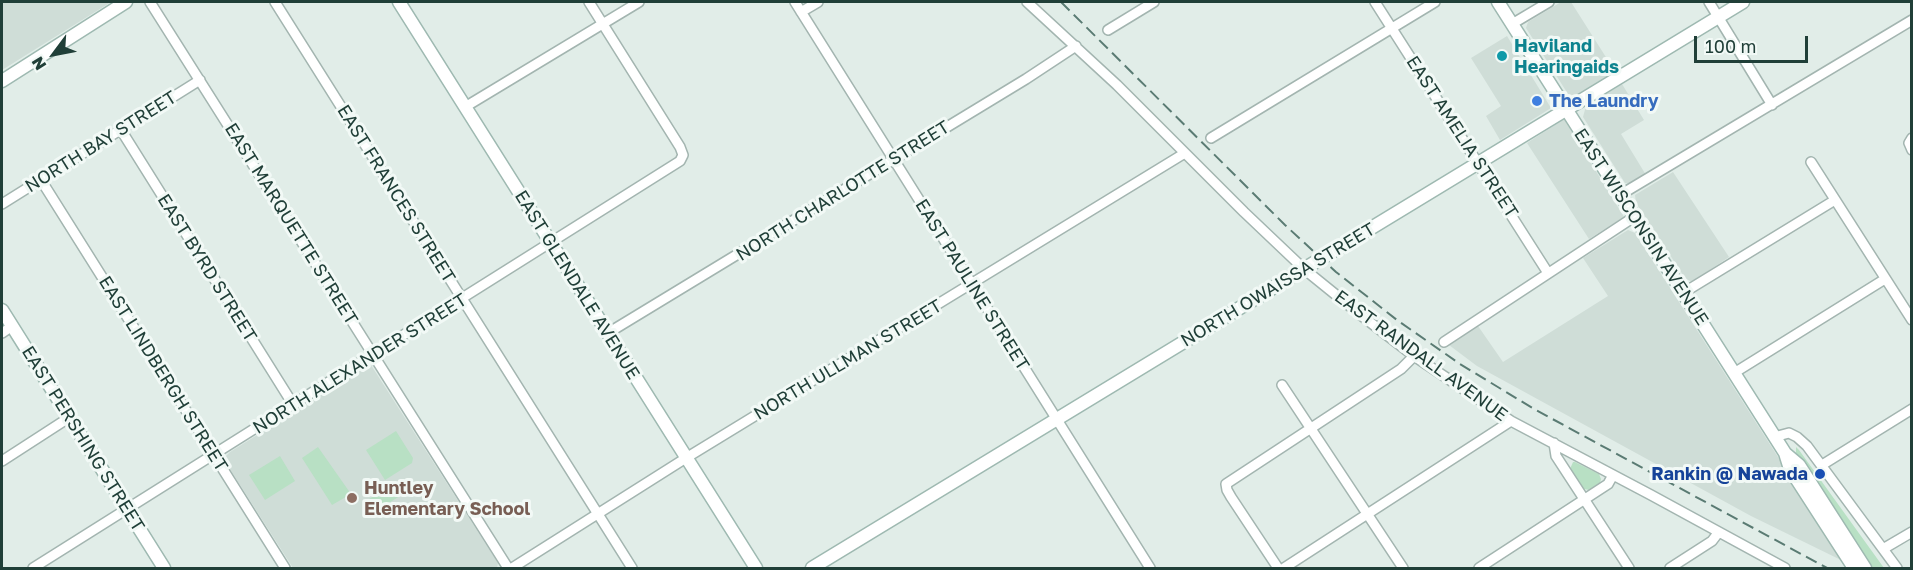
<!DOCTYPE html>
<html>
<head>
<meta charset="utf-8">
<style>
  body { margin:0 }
  #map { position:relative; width:1913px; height:570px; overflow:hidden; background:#e1ede8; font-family:"Golos Text",sans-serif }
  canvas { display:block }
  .frame { position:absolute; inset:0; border:3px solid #203f38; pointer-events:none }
  .north { position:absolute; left:24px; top:24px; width:60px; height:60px; -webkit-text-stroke:4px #f2f9f6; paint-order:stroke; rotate:238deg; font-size:16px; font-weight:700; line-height:24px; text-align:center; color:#203f38 }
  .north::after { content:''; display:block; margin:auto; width:21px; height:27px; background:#203f38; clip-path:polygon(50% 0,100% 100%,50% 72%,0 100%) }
  .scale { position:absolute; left:1694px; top:36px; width:114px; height:27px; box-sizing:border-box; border:3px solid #203f38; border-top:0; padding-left:8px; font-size:18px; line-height:21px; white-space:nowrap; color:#203f38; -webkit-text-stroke:4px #f2f9f6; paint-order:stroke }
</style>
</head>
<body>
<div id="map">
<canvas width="1913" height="570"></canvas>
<div class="frame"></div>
<div class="north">N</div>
<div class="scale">100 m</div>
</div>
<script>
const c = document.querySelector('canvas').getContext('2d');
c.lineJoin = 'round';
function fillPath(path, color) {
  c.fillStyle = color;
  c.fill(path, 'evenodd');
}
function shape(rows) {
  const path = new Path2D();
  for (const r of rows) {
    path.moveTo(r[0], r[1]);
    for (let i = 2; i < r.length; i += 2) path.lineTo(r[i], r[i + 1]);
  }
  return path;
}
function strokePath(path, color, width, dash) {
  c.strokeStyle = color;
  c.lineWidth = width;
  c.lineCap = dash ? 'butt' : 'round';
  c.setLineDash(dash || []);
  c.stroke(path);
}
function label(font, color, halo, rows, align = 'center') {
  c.font = font + ' "Golos Text",sans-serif';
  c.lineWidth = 6;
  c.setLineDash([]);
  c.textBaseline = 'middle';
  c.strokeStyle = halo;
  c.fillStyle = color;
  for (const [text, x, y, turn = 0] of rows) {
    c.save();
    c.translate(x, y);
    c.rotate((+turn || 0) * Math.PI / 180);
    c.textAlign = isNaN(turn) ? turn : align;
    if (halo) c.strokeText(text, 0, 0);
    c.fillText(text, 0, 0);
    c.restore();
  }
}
const built = shape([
  [2,2,111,2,2,70],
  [1561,2,1571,2,1616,73,1577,96,1568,94,1526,28,1528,22],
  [1507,36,1551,108,1500,140,1486,116,1501,106,1471,58],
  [1622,84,1644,120,1621,134,1646,175,1632,184,1625,183,1583,117,1586,106],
  [1564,119,1624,217,1589,239,1527,143],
  [1673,172,1729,257,1692,282,1685,278,1636,203,1635,195],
  [1628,230,1635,233,1845,562,1751,516,1477,366,1449,345,1478,326,1503,362,1608,296,1583,258],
  [371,365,498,563,497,568,293,568,226,463,225,457,230,452,367,366]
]);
const green = shape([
  [396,431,413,458,412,463,385,480,366,450],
  [318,447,351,494,332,505,302,458],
  [1796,447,1799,450,1884,568,1870,568,1796,453],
  [280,456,295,481,265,500,249,475],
  [1573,462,1575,462,1599,474,1601,479,1600,483,1589,490,1584,489,1570,469],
  [391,485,393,485,400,496,371,514,366,501]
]);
const street = shape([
  [150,2,508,568],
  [275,2,632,568],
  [795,2,1150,568],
  [1027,2,1117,85,1244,212,1304,269,1362,316,1414,356,1511,421,1651,495,1785,568],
  [1375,2,1548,273],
  [1709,2,1772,105],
  [801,12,818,2],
  [1512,24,1549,2],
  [1108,30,1154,2],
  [465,107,639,2],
  [121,130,294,406],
  [1211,138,1435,2],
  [1912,138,1909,143,1912,150],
  [1811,162,1912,320],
  [41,180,285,568],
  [1620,195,1912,20],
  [2,204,200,80],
  [1683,293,1835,200],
  [2,333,12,326],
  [608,333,1026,79,1076,46],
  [1444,342,1634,217],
  [1734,373,1885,279],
  [1282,385,1403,568],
  [1774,437,1789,433,1797,437,1807,446,1897,568],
  [1554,443,1556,456,1629,568],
  [2,461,70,417],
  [1822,465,1912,409],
  [1883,549,1912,532],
  [33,568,680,161,683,155,680,147,589,2],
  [512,568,686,458,1185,153],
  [1278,568,1231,497,1227,490,1226,484,1401,369,1414,356],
  [1284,568,1511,421],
  [1479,568,1608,484,1613,475],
  [1670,568,1712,541,1718,533]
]);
const secondary = shape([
  [399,2,756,568],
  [1498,2,1785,453,1790,469,1854,568],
  [2,81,126,2],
  [2,310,164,568],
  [1786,454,1799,465,1865,568],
  [812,568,1743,2]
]);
const rail = shape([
  [1061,2,1285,225,1336,272,1397,320,1460,364,1534,409,1827,568]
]);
const markers = [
  [1502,56,6,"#0f9aa8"],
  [1537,101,6,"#3f7fe0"],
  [1820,474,6,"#1a4fb4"],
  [352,498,6,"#8d6e63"]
];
const cultureNames = [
  ["Haviland",1514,46],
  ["Hearingaids",1514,67]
];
const shopNames = [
  ["The Laundry",1549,101]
];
const streetNames = [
  ["EAST AMELIA STREET",1462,137,57],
  ["NORTH BAY STREET",101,142,-32],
  ["NORTH CHARLOTTE STREET",843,191,-32],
  ["EAST FRANCES STREET",396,194,58],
  ["EAST MARQUETTE STREET",291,224,58],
  ["EAST WISCONSIN AVENUE",1641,227,57],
  ["EAST BYRD STREET",207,268,58],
  ["EAST GLENDALE AVENUE",577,285,58],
  ["EAST PAULINE STREET",972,285,58],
  ["NORTH OWAISSA STREET",1278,285,-31],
  ["EAST RANDALL AVENUE",1421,356,36],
  ["NORTH ULLMAN STREET",848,360,-31],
  ["NORTH ALEXANDER STREET",360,364,-32],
  ["EAST LINDBERGH STREET",163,374,58],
  ["EAST PERSHING STREET",83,439,58]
];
const transitNames = [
  ["Rankin @ Nawada",1808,474]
];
const educationNames = [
  ["Huntley",364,488],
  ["Elementary School",364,509]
];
fillPath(built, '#cfddd7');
fillPath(green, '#b8e0c4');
strokePath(street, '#a3b5b0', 12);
strokePath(secondary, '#9eb9b1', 15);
strokePath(street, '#fff', 9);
strokePath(secondary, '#fff', 12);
strokePath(rail, '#5a7b73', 2, [12, 6]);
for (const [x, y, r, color] of markers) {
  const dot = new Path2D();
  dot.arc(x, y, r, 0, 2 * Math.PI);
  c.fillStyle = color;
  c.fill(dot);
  strokePath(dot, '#f2f9f6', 2);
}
label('bold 18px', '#0d838f', '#f2f9f6', cultureNames, 'left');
label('bold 18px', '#366cbe', '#f2f9f6', shopNames, 'left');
label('18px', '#203f38', '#f2f9f6', streetNames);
label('bold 18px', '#164399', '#f2f9f6', transitNames, 'right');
label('bold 18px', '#785e54', '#f2f9f6', educationNames, 'left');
</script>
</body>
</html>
